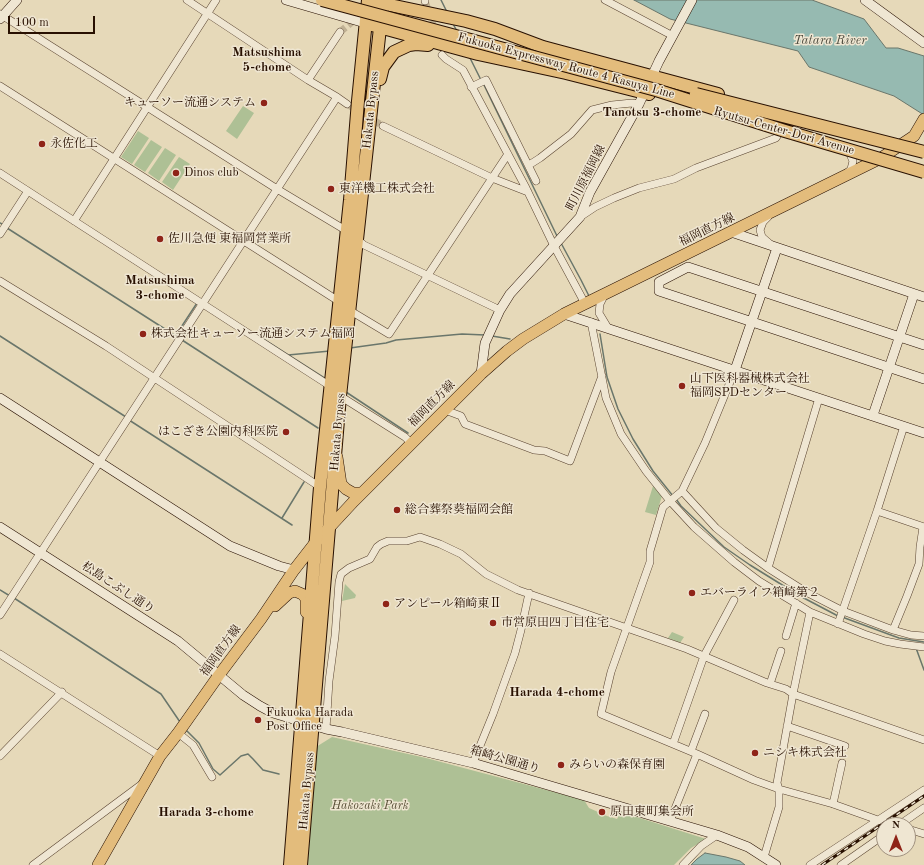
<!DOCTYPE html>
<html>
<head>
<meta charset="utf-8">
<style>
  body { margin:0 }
  #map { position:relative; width:924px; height:865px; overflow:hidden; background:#e6d9b9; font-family:"Old Standard TT",serif }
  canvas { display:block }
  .north { position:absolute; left:876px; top:817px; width:40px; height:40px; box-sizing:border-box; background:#efe6d2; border:1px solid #9f907e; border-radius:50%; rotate:0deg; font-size:11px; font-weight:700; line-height:16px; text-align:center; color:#281001 }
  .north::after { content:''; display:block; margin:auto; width:14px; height:18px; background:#8f2418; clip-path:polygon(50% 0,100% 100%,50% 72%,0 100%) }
  .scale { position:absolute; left:8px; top:16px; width:87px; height:18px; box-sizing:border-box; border:2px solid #281001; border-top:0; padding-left:5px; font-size:12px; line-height:14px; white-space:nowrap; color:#281001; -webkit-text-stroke:3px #efe6d2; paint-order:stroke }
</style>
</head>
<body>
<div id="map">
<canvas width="924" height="865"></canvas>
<div class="north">N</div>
<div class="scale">100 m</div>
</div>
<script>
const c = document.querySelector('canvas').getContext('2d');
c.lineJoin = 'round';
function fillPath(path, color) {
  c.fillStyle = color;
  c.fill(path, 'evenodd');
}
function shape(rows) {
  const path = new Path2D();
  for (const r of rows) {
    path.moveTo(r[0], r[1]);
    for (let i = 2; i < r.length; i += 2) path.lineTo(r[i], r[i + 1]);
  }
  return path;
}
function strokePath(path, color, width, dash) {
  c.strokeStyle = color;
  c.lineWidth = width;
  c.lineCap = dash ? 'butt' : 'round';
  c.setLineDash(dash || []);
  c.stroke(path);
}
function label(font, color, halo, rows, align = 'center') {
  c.font = font + ' "Old Standard TT","Noto Serif JP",serif';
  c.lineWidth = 3;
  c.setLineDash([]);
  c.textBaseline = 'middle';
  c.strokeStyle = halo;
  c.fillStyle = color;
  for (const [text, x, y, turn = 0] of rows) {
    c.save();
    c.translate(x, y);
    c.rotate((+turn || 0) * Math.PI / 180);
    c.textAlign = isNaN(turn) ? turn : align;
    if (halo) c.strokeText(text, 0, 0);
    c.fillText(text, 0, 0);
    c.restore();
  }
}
const green = shape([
  [243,106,254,113,237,139,226,131],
  [138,131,149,138,132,164,121,157],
  [151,140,162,147,145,172,134,165],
  [165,148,176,155,159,181,148,173],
  [179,157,190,164,173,190,162,182],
  [653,486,662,496,656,515,645,512],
  [345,584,356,595,355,598,342,601],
  [672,632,684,637,680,643,668,638],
  [332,737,426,758,584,800,589,808,607,816,617,819,621,812,706,839,691,848,674,865,306,865,316,747]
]);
const water = shape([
  [634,0,812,0,864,19,886,48,898,48,924,56,924,115,894,96,809,67,798,51,670,19,634,0],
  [705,853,726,857,740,861,745,865,691,865,697,859,705,853]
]);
const stream = shape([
  [441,0,447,12],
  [453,24,457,31],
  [470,58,481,80],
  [484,85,557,236],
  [0,223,4,225],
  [7,228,179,338],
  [561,243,581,280,589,296],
  [600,334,607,377,618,409,633,439,653,471,673,496],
  [176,335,197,303],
  [257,335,326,379],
  [0,336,126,417],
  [492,336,510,339],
  [182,340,318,428],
  [350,348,386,343,396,340,462,334,485,335],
  [288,355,330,351],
  [346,392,408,433],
  [129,420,292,525],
  [676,499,681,506,724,547,750,565,800,596,838,616],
  [282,518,304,482],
  [0,590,10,596],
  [14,598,161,694,180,722],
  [842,617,899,638,924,642],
  [916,648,924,670],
  [186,730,199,743,213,769,220,775,241,756,248,754,253,759,263,770,279,774]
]);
const streetTunnel = shape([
  [425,1,435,31],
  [340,32,357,18],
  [347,104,383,126]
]);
const street = shape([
  [425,0,425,1],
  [605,0,673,36],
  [0,14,277,189,347,231,364,245,500,310],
  [442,55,446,59,463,70,526,188,554,246,582,298,584,305],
  [308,80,340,32],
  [0,86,340,302],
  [471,87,486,80,536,181],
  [337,97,347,104],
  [383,126,492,178,528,192],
  [845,150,850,154,853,161,851,169,847,173],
  [529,165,540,158,571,134,592,110,612,105,632,103,639,104],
  [0,173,330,386],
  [580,217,595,207,614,198,639,188,674,179,696,168,776,138,781,130],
  [768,217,763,222,760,230,762,237,770,244],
  [74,221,216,0],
  [0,234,28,191],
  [0,281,106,346,320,487],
  [605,294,600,304,599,313,608,328],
  [349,310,389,334,508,154],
  [591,322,606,398,621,434,646,471,670,501,694,527,734,562,759,581,810,612,864,634,885,641,900,644,924,647],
  [735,370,705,443,682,491,663,507,650,551,650,562,611,672,601,714,697,754,754,780,779,789,833,804,892,825],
  [340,396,405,437,411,443],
  [445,410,461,416,465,424,534,450,545,451,570,461,602,376],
  [682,491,716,528,743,550,768,568,806,592,843,611,893,630,911,635,924,636],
  [877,511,924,527],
  [768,568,819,398],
  [0,615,337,97,308,80,187,0],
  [838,624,877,511,904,426],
  [893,630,907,596,919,564,920,547,923,527],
  [786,636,796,603],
  [0,654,160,756],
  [770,684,781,651],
  [787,726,845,746],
  [326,729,329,681,335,636,339,582,341,574,349,568,370,559,377,547,381,544,388,541,407,541,420,537,440,544,461,554,486,574,518,590,687,649,767,683,786,689,793,694,924,740],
  [178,733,193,745,212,777],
  [673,744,704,656,734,600],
  [691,751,705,714],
  [0,756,62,692],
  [473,763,493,714,515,653,521,630,529,593],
  [833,804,842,763],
  [670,821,697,754],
  [899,825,924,808],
  [908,829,924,834],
  [764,857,779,807,779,789,777,783,793,694,810,612],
  [33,865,142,784],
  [683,865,701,846,717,835],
  [810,865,924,790],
  [841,865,884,835]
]);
const secondary = shape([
  [286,0,365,23],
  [865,0,924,43],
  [0,19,17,0],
  [731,232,924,297],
  [564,314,924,433],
  [924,345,688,267,659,282,659,291,924,379],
  [735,370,777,248],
  [481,374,485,343,500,310,510,294,580,217,590,192,639,104,659,61,692,0],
  [0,398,230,546,279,566,294,570],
  [873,415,914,294],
  [0,527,178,641,243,695,260,706,273,713,326,729,342,732,473,763,717,835,748,847,776,865]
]);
const primary = shape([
  [337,457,341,484,346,489,353,493,362,493],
  [275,606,289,593,295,591,302,594,306,598,306,612],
  [98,865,160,756,178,733,219,675,261,619,294,570,315,543,354,501,481,374,507,351,523,339,564,314,881,158,914,136,924,119]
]);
const highway = shape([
  [375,2,466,21,495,29,543,47,718,94],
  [372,25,478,54,566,73,649,94],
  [380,79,383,67,394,52,409,45,416,44,428,45],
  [290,865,320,487,350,200,358,101,368,0],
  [301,865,340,396,383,0]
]);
const rail = shape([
  [822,865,924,796]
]);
const highwayBridge = shape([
  [322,0,656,90,785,131,924,172],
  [696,94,924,152]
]);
const markers = [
  [264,103,4,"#8f2418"],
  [42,144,4,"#8f2418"],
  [176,173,4,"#8f2418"],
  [331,189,4,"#8f2418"],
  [160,239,4,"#8f2418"],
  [143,334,4,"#8f2418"],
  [682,386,4,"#8f2418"],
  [286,432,4,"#8f2418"],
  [397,510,4,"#8f2418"],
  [692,593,4,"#8f2418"],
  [386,604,4,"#8f2418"],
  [493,623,4,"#8f2418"],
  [258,720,4,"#8f2418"],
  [755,753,4,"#8f2418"],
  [561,765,4,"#8f2418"],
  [602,812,4,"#8f2418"]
];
const streetNames = [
  ["Fukuoka Expressway Route 4 Kasuya Line",566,66,15],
  ["Hakata Bypass",371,110,-84],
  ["Ryutsu-Center-Dori Avenue",784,131,16],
  ["町川原福岡線",586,178,-63],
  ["福岡直方線",707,230,-26],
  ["福岡直方線",432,404,-45],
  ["Hakata Bypass",338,432,-85],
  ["松島こぶし通り",118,588,33],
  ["福岡直方線",221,651,-54],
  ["箱崎公園通り",505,760,16],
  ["Hakata Bypass",307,791,-85]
];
const poiNames = [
  ["キューソー流通システム",256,103,"right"],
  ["永佐化工",50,144],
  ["Dinos club",184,173],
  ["東洋機工株式会社",339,189],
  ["佐川急便 東福岡営業所",168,239],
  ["株式会社キューソー流通システム福岡",151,334],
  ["山下医科器械株式会社",690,379],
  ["福岡SPDセンター",690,393],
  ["はこざき公園内科医院",278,432,"right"],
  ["総合葬祭葵福岡会館",405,510],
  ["エバーライフ箱崎第２",700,593],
  ["アンピール箱崎東Ⅱ",394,604],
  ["市営原田四丁目住宅",501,623],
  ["Fukuoka Harada",266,713],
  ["Post Office",266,727],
  ["ニシキ株式会社",763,753],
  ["みらいの森保育園",569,765],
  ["原田東町集会所",610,812]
];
const parkNames = [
  ["Hakozaki Park",370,806]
];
const waterNames = [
  ["Tatara River",830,41]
];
const neighbourhoodNames = [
  ["Matsushima",267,53],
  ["5-chome",267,68],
  ["Tanotsu 3-chome",652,113],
  ["Matsushima",160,281],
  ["3-chome",160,296],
  ["Harada 4-chome",557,693],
  ["Harada 3-chome",206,813]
];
fillPath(green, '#aec095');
fillPath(water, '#96bab1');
strokePath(water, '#6a766b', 1);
strokePath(stream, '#6a766b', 1.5);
strokePath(streetTunnel, '#c0b194', 7, [7, 3.5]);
strokePath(street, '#58422f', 8);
strokePath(secondary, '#281001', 10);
strokePath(primary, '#281001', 12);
strokePath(highway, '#281001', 14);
strokePath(street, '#efe6d2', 7);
strokePath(secondary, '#efe6d2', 9);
strokePath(primary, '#e3bc7c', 11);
strokePath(highway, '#e3bc7c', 12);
strokePath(rail, '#281001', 3);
strokePath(rail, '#efe6d2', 1.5, [4.5]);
strokePath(highwayBridge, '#281001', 14, []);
strokePath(highwayBridge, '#e3bc7c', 12);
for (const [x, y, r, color] of markers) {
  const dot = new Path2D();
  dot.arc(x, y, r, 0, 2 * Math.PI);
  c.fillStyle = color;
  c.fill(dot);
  strokePath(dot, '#efe6d2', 1.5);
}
label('12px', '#281001', '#efe6d2', streetNames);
label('12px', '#281001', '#efe6d2', poiNames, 'left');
label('italic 12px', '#574e35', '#efe6d2', parkNames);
label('italic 13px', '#4e4c3f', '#efe6d2', waterNames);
label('bold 13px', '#281001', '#efe6d2', neighbourhoodNames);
</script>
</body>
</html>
